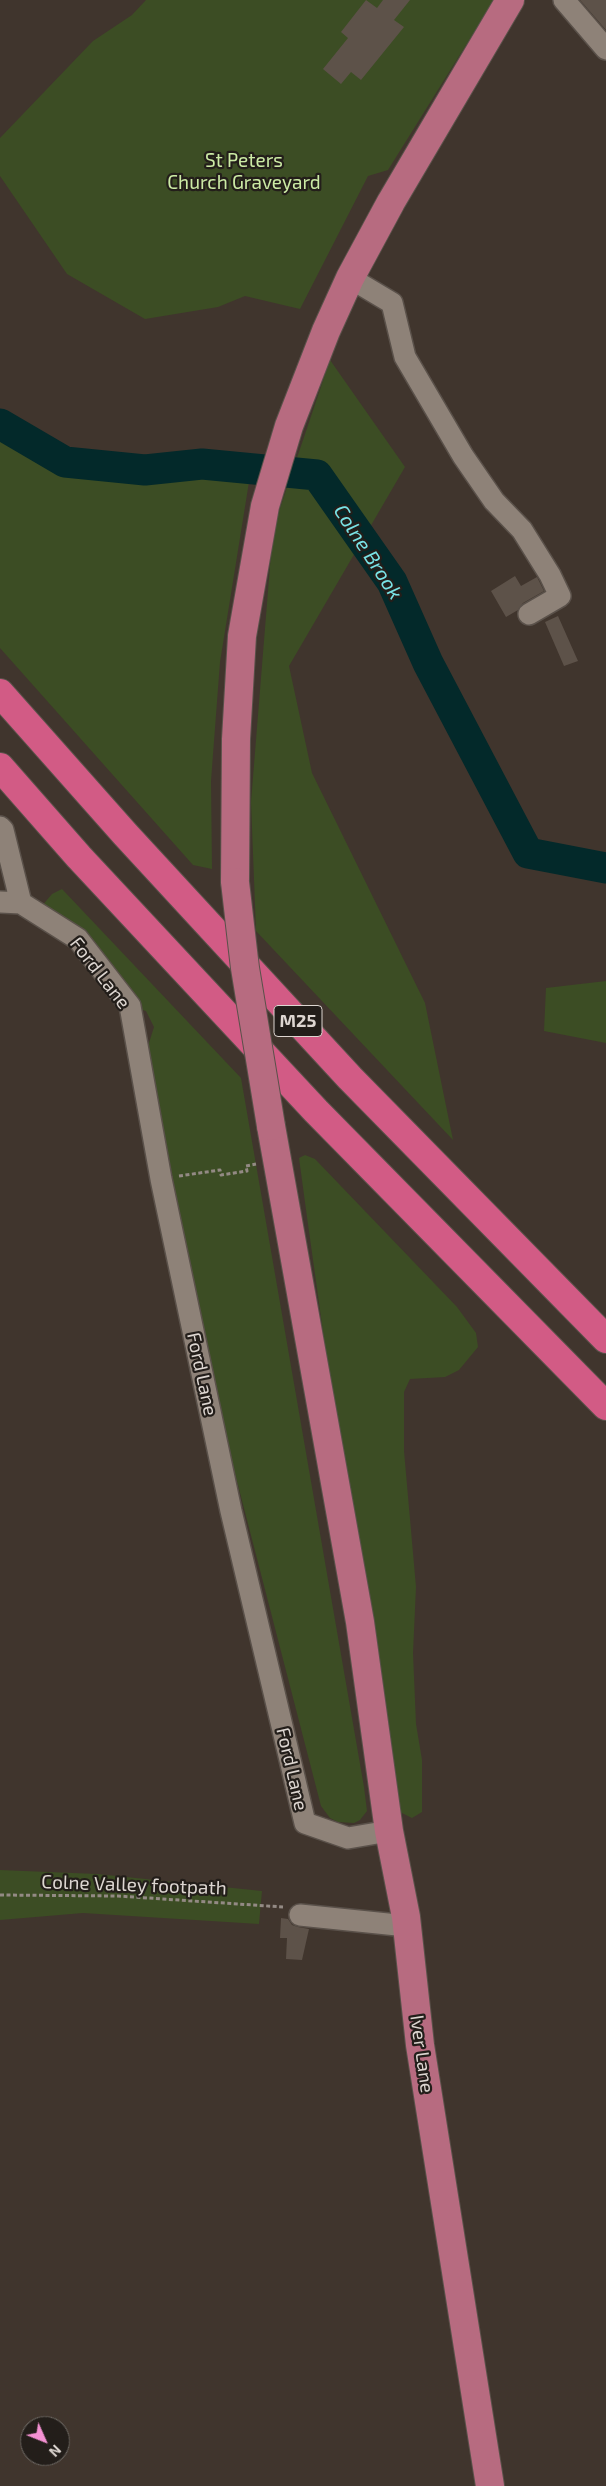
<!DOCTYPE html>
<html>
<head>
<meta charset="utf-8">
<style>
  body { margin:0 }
  #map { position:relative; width:606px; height:2486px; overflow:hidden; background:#40352d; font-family:"Exo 2",sans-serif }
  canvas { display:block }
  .north { position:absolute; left:20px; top:2416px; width:50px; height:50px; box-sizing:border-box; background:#231e1a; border:1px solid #6d6863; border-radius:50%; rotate:134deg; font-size:14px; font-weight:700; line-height:20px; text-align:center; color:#ddd6d1 }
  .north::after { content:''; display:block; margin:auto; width:18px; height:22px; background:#f491d3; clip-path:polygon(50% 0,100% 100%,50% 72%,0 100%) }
</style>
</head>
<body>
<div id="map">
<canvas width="606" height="2486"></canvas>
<div class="north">N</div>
</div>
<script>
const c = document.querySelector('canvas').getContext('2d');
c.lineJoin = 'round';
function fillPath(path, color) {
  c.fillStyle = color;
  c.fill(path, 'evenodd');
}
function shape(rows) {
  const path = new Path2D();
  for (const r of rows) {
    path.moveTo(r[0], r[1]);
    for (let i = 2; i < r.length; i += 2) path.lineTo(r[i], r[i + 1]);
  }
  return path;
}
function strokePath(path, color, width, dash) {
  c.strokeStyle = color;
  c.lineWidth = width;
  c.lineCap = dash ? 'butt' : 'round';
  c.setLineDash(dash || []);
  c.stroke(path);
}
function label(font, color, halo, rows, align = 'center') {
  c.font = font + ' "Exo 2",sans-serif';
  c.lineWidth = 4.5;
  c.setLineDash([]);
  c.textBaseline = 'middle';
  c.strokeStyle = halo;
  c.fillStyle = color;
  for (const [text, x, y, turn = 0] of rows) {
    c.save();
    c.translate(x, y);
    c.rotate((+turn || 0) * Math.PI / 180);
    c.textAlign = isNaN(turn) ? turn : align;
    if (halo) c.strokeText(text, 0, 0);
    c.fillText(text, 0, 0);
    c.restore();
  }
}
const green = shape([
  [146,0,494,0,388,170,368,176,300,309,245,296,218,307,145,319,67,274,0,176,0,138,93,41,132,15],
  [330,360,405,467,289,666,312,773,425,1003,453,1140,256,931,251,802,273,529],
  [0,436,35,462,110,481,202,472,249,482,220,662,211,781,212,869,193,865,0,648],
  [62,889,241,1078,364,1787,367,1811,360,1820,354,1823,338,1822,330,1818,321,1806,209,1373,148,1046,154,1027,146,1011,132,1007,41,907,52,894],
  [606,981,606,1043,544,1031,546,988],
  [305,1155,315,1159,457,1307,476,1333,478,1347,459,1370,445,1377,410,1379,404,1392,404,1451,416,1587,413,1653,416,1724,422,1760,422,1812,412,1818,400,1812,393,1800,354,1553,307,1217,299,1158],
  [0,1870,97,1874,262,1891,259,1924,83,1913,0,1920]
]);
const river = shape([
  [0,424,65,462,145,470,202,464,317,475,392,582,428,663,528,853,606,868]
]);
const building = shape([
  [366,0,377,8,383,0,410,0,394,20,404,27,361,80,351,72,341,84,323,69,348,38,341,32],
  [580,0,606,0,606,30],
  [515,576,521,586,537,577,544,591,523,603,518,610,506,617,491,591],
  [558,616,578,661,564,666,545,622],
  [281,1918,288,1919,292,1925,298,1927,309,1929,302,1960,286,1959,287,1938,280,1938]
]);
const path = shape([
  [179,1176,220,1170,221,1175,247,1171,246,1166,256,1164],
  [0,1895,118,1896,283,1907]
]);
const minor = shape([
  [564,0,606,49],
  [350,278,392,303,405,357,463,456,494,501,522,530,550,575,560,596,529,614],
  [0,827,3,830,21,903],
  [0,902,21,903,78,939,130,1006,161,1179,231,1511,305,1823,348,1838,389,1831],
  [300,1915,407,1926]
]);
const major = shape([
  [235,882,236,739,242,636,265,506,289,426,326,331,350,278,391,202,510,0],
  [271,1126,360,1622,389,1831,406,1917,420,2045,490,2486]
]);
const highway = shape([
  [0,693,125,834,350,1078,606,1339],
  [0,767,79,857,316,1111,606,1406]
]);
const majorBridge = shape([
  [235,882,245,968,271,1126]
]);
const shields = [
  [298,1021,48]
];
const shieldNames = [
  ["M25",298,1021]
];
const parkNames = [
  ["St Peters",244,161],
  ["Church Graveyard",244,183]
];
const streetNames = [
  ["Ford Lane",100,973,52],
  ["Ford Lane",202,1374,78],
  ["Ford Lane",292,1769,77],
  ["Colne Valley footpath",134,1885,2],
  ["Iver Lane",422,2054,82]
];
const waterNames = [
  ["Colne Brook",368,552,57]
];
fillPath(green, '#3c4d24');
strokePath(river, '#03292a', 31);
fillPath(building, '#5d5249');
strokePath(minor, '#5a514a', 24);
strokePath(major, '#5a514a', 30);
strokePath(highway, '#5a514a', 30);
strokePath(path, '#938a84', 3, [4, 2.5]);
strokePath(minor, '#8e8278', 21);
strokePath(major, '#b76b80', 28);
strokePath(highway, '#d25b85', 28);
strokePath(majorBridge, '#5a514a', 30, []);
strokePath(majorBridge, '#b76b80', 28);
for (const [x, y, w] of shields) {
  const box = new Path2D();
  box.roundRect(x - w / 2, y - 15.5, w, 31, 4);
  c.fillStyle = '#231e1a';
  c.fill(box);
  strokePath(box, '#ddd6d1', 1);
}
label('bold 18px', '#ddd6d1', null, shieldNames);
label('19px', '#cceba5', '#231e1a', parkNames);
label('19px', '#ddd6d1', '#231e1a', streetNames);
label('italic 20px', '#79e3e6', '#231e1a', waterNames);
</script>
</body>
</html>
